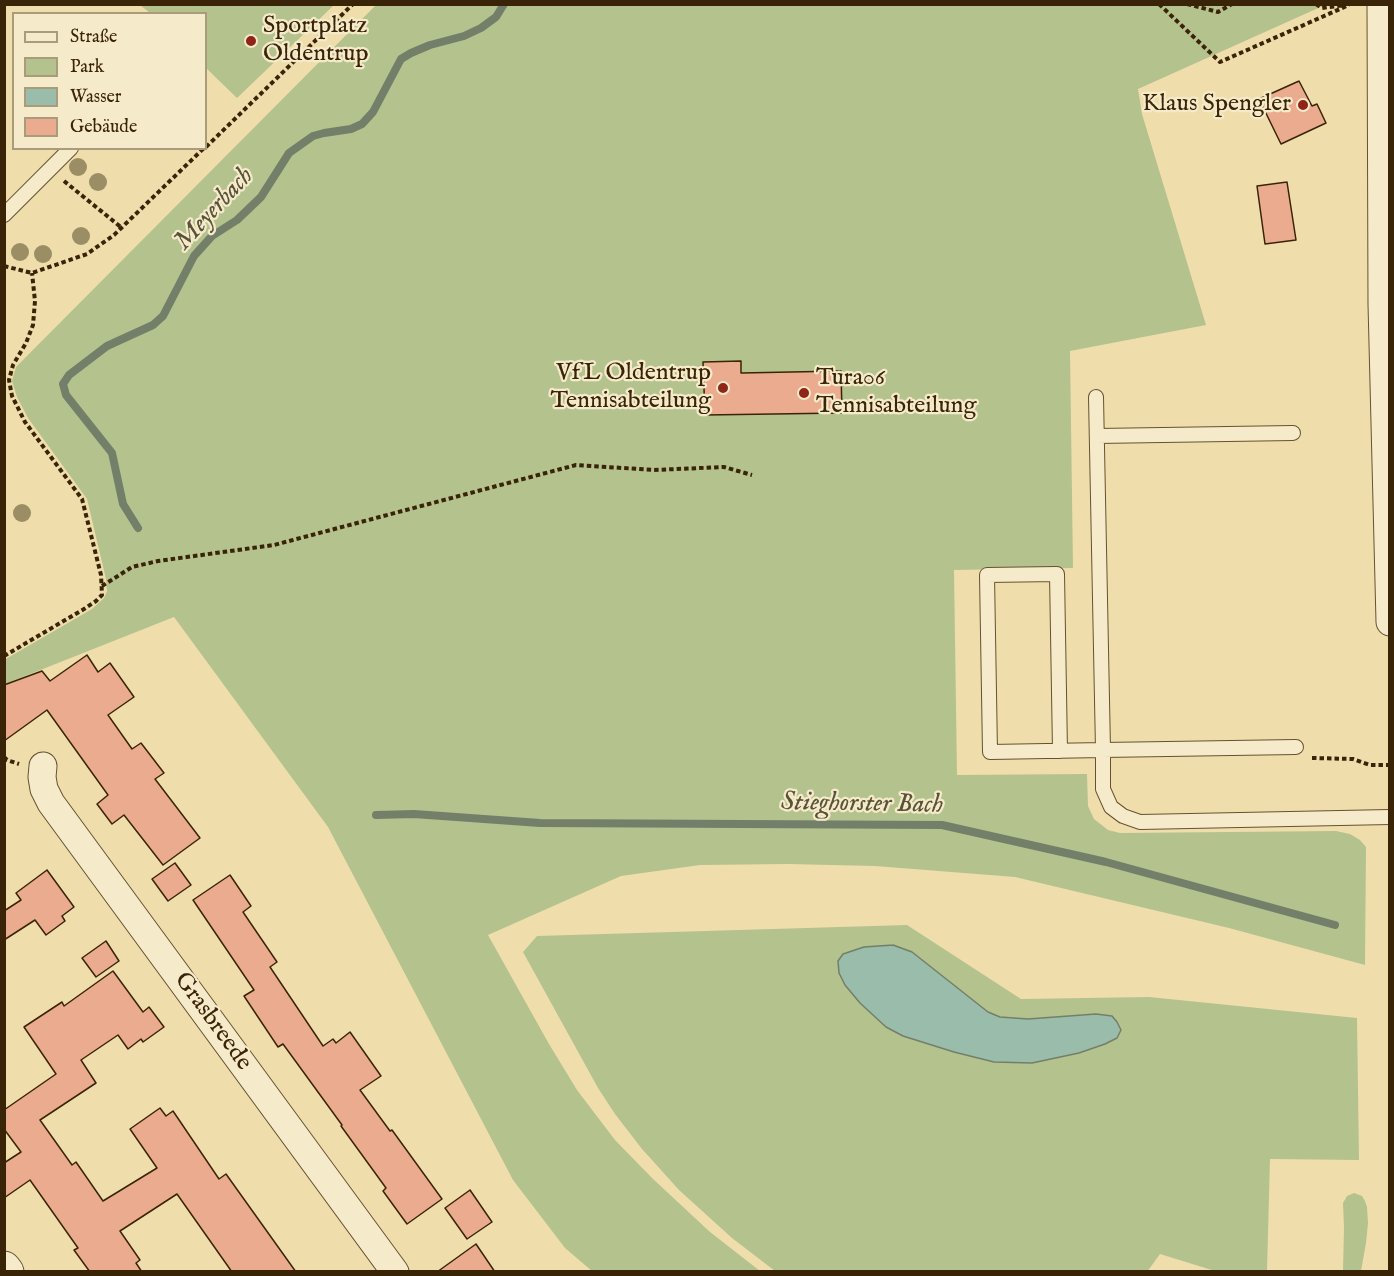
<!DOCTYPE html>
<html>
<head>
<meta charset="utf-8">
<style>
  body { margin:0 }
  #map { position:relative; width:1394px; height:1276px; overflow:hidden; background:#efdeac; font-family:"IM FELL English",serif }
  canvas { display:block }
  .frame { position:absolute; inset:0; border:6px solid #3a2407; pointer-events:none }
  .legend { position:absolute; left:12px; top:12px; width:195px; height:138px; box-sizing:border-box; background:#f5eac9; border:2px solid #aa9b7b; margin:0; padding:8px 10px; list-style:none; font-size:18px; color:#3a2407 }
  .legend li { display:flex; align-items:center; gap:12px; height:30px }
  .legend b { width:30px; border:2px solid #aa9b7b }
</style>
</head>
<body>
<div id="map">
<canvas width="1394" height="1276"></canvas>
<div class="frame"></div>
<ul class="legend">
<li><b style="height:8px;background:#f5eac9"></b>Straße</li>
<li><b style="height:16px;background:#b4c28e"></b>Park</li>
<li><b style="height:16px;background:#9abcaa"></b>Wasser</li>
<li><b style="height:16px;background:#eaab8f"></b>Gebäude</li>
</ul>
</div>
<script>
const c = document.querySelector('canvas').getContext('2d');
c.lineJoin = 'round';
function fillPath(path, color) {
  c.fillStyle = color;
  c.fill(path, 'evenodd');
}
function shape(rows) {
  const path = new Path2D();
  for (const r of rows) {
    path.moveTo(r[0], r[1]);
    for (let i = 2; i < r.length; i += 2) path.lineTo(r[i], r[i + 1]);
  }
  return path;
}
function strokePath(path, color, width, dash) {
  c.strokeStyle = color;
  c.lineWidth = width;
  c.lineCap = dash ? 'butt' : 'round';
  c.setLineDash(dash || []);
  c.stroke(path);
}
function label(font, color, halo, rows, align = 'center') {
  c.font = font + ' "IM FELL English",serif';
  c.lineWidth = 4.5;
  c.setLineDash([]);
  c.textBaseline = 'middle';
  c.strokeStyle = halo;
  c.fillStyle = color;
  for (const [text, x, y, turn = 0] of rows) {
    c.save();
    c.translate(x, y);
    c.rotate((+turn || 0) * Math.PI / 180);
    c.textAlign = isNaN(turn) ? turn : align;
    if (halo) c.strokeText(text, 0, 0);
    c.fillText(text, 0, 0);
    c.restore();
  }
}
const green = shape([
  [140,5,334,5,237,98,206,68,206,14,150,13],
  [376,5,1325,5,1138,89,1142,114,1206,325,1070,351,1073,568,954,570,957,775,1087,774,1088,806,1094,819,1108,830,1120,833,1336,831,1350,834,1360,840,1366,847,1365,965,1229,928,1015,877,875,866,788,864,700,865,621,876,488,935,549,1044,577,1090,615,1140,652,1178,710,1232,760,1271,592,1271,565,1248,513,1180,328,827,174,617,5,684,4,660,92,609,104,598,107,591,106,579,87,499,28,418,17,397,12,381,16,367],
  [907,925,1021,999,1149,997,1357,1018,1359,1160,1270,1159,1267,1271,1215,1271,1160,1254,1147,1272,775,1271,732,1238,679,1190,642,1149,615,1114,598,1088,523,952,537,936],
  [1354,1193,1362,1196,1365,1201,1367,1207,1368,1223,1366,1243,1361,1271,1343,1271,1344,1227,1343,1203,1347,1196]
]);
const water = shape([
  [893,945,912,952,988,1012,1000,1017,1028,1019,1096,1014,1112,1016,1117,1022,1121,1030,1117,1038,1105,1044,1079,1053,1032,1063,994,1062,954,1052,903,1036,886,1027,860,1003,845,985,839,973,838,961,843,954,864,947,893,945]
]);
const stream = shape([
  [138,528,123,504,112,453,66,395,63,384,69,375,107,346,153,325,163,316,194,256,212,236,237,220,261,197,289,153,313,136,324,133,351,129,362,124,373,112,401,59,411,53,430,45,464,36,481,28,496,17,504,4],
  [376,815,414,814,540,823,942,825,1106,862,1335,925]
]);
const building = shape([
  [1299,81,1312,106,1317,104,1326,123,1281,144,1259,99,1299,81],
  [1287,182,1296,240,1265,244,1257,186,1287,182],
  [741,361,741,373,841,371,842,413,705,415,703,362,741,361],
  [87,655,98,672,110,663,134,697,108,715,132,749,141,743,164,773,155,779,200,838,163,865,124,815,112,824,97,804,108,795,47,710,4,741,4,685,42,671,50,681,87,655],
  [175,863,191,885,168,901,152,879,175,863],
  [47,870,74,907,62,916,65,921,46,935,35,920,4,940,4,911,21,900,16,893,47,870],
  [230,875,251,906,243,912,277,962,270,967,323,1046,333,1039,336,1043,350,1032,381,1076,360,1090,390,1131,392,1130,442,1199,407,1224,383,1191,386,1188,341,1126,342,1125,283,1044,278,1047,244,996,254,990,193,900,230,875],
  [106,941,119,961,96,977,82,958,106,941],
  [113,971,143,1012,149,1007,164,1027,143,1042,141,1039,128,1049,118,1035,81,1060,96,1083,40,1120,72,1165,76,1162,103,1201,157,1168,130,1129,160,1108,166,1116,173,1111,219,1179,226,1174,296,1272,232,1272,177,1194,120,1231,140,1260,136,1263,142,1272,90,1272,74,1250,78,1248,30,1180,4,1198,4,1163,21,1152,4,1129,4,1110,56,1074,24,1027,62,1002,64,1006,113,971],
  [470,1190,492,1222,467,1239,445,1208,470,1190],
  [476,1244,495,1272,437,1272,476,1244]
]);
const path = shape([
  [1159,4,1220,62,1349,5],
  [1187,4,1218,12,1232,4],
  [1316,4,1322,8,1345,5],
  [206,147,353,4],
  [64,181,122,228],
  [4,266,32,273,87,254,114,235,204,148],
  [102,586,132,567,158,561,274,545,576,465,654,470,724,467,752,475],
  [4,656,84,609,96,601,102,595,101,575,82,499,25,422,12,396,9,380,13,365,26,343,33,325,35,301,32,273],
  [4,757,7,760,19,764],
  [1312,758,1353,759,1370,765,1390,765]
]);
const service = shape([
  [4,215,71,148],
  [1097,436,1293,433],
  [1296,747,1103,750,1103,789,1111,807,1123,816,1140,822,1390,817],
  [1060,751,1057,574,987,575,990,752,1103,750,1096,397]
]);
const minor = shape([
  [1381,4,1382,304,1390,622],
  [43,766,42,777,44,789,51,803,395,1272]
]);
const tertiary = shape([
  [4,1268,7,1272]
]);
const trees = [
  [78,167],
  [98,182],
  [81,236],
  [20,252],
  [43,254],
  [22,513]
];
const markers = [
  [251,41,6,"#8f2418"],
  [1303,105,6,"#8f2418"],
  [723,388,6,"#8f2418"],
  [804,393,6,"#8f2418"]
];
const poiNames = [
  ["Sportplatz",263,27],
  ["Oldentrup",263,55],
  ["Klaus Spengler",1291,105,"right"],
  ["VfL Oldentrup",711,374,"right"],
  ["Tennisabteilung",711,402,"right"],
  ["Tura06",816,379],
  ["Tennisabteilung",816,407]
];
const streetNames = [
  ["Grasbreede",212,1022,54]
];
const waterNames = [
  ["Meyerbach",215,210,-47],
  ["Stieghorster Bach",862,805,1]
];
fillPath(green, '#b4c28e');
fillPath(water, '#9abcaa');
strokePath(water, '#747f69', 1.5);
strokePath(stream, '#747f69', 8);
fillPath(building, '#eaab8f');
strokePath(building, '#3a2407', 1.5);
strokePath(service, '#675230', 16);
strokePath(minor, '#675230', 29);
strokePath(tertiary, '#675230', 35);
strokePath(path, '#3a2407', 4, [4.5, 3]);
strokePath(service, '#f5eac9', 14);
strokePath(minor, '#f5eac9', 27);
strokePath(tertiary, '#f5eac9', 33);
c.fillStyle = '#9c8e64';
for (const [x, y] of trees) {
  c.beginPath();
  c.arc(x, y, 9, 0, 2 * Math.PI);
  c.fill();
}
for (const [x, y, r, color] of markers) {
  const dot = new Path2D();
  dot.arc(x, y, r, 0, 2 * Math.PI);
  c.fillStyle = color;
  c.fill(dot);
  strokePath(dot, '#f5eac9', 2);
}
label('24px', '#3a2407', '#f5eac9', poiNames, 'left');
label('24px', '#3a2407', '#f5eac9', streetNames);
label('italic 26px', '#575238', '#f5eac9', waterNames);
</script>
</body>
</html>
